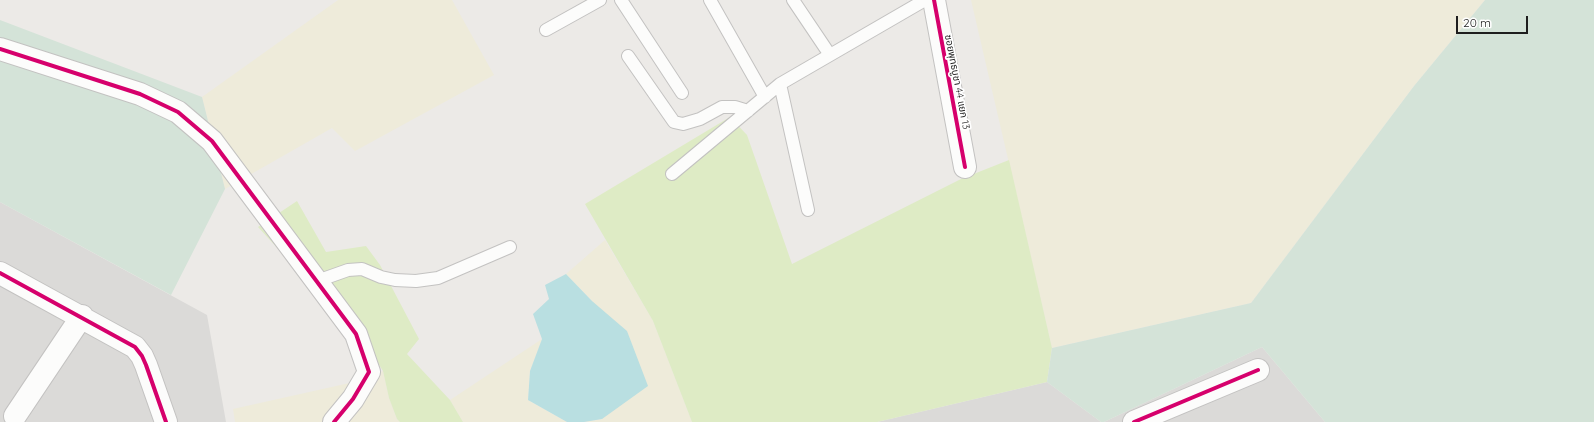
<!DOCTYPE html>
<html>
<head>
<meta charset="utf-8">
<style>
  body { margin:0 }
  #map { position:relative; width:1594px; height:422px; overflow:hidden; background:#eceae7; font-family:Quicksand,sans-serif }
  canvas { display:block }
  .scale { position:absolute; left:1456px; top:16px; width:72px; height:18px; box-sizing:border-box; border:2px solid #1e1e1e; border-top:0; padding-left:5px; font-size:12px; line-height:14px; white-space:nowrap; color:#1e1e1e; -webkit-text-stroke:3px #fff; paint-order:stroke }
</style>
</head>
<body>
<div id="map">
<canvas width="1594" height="422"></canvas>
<div class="scale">20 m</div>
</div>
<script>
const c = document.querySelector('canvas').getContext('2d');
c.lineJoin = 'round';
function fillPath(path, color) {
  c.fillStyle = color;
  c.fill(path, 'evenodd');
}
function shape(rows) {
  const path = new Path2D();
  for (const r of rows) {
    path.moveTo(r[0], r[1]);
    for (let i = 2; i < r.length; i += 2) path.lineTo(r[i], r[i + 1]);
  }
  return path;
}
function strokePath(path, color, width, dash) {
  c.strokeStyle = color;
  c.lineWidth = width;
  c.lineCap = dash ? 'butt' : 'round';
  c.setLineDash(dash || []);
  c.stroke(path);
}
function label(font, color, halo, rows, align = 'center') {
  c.font = font + ' Quicksand,"Noto Sans Thai",sans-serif';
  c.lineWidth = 3.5;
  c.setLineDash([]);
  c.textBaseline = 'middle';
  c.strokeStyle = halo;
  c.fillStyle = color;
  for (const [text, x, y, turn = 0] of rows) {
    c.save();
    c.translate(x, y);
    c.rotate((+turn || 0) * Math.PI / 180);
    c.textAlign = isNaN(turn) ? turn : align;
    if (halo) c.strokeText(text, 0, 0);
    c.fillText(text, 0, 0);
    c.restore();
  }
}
const residential = shape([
  [0,202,207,315,226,422,0,422],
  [1262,347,1325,422,1104,422],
  [1047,382,1101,422,877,422]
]);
const farmland = shape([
  [338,0,452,0,494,75,355,151,332,128,225,189,202,97],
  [971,0,1485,0,1414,86,1251,303,1052,348],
  [605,240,653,321,692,422,584,422,602,419,592,301,566,274],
  [542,339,530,371,528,400,567,422,463,422,450,400],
  [383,371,389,398,397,419,400,422,235,422,233,409,354,382]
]);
const grass = shape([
  [730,117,747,135,792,264,961,179,1009,160,1052,348,1047,382,877,422,692,422,653,321,585,204],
  [297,201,326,252,366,246,380,265,419,339,407,354,450,400,463,422,400,422,397,419,389,398,383,371,367,346,258,227]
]);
const wetland = shape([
  [1485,0,1594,0,1594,422,1325,422,1262,347,1104,422,1101,422,1047,382,1052,348,1251,303,1414,86],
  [0,20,202,97,225,189,171,295,0,202]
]);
const water = shape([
  [566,274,592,301,627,331,648,386,602,419,584,422,567,422,528,400,530,371,542,339,533,314,549,299,545,285]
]);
const lane = shape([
  [621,0,682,93],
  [710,0,765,97],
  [793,0,830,55],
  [546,30,600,0],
  [628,56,674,122,683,124,700,119,722,107,735,107,748,111],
  [780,84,808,210],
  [672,174,780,84,925,0],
  [317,281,348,270,362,269,381,277,395,280,416,281,438,278,510,247]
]);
const street = shape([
  [934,0,965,167],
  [0,49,140,94,178,112,212,141,356,334,369,372,353,399,334,422],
  [0,273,135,347,142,356,146,365,166,422],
  [15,416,82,316],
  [1134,422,1258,370]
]);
const cycleway = shape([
  [934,0,965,167],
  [0,49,140,94,178,112,212,141,356,334,369,372,353,399,334,422],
  [0,273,135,347,142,356,146,365,166,422],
  [1134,422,1258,370]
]);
const streetNames = [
  ["ซอยพุทธบูชา 44 แยก 13",957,82,79]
];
fillPath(residential, '#dbdad8');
fillPath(farmland, '#eeebda');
fillPath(grass, '#deebc5');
fillPath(wetland, '#d4e3d8');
fillPath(water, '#b9dfe1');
strokePath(lane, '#c3c2c1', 14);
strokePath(street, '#c3c2c1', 24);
strokePath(lane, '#fcfcfb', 12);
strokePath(street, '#fcfcfb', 22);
strokePath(cycleway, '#d6006c', 4);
label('10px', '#1e1e1e', '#fff', streetNames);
</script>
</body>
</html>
